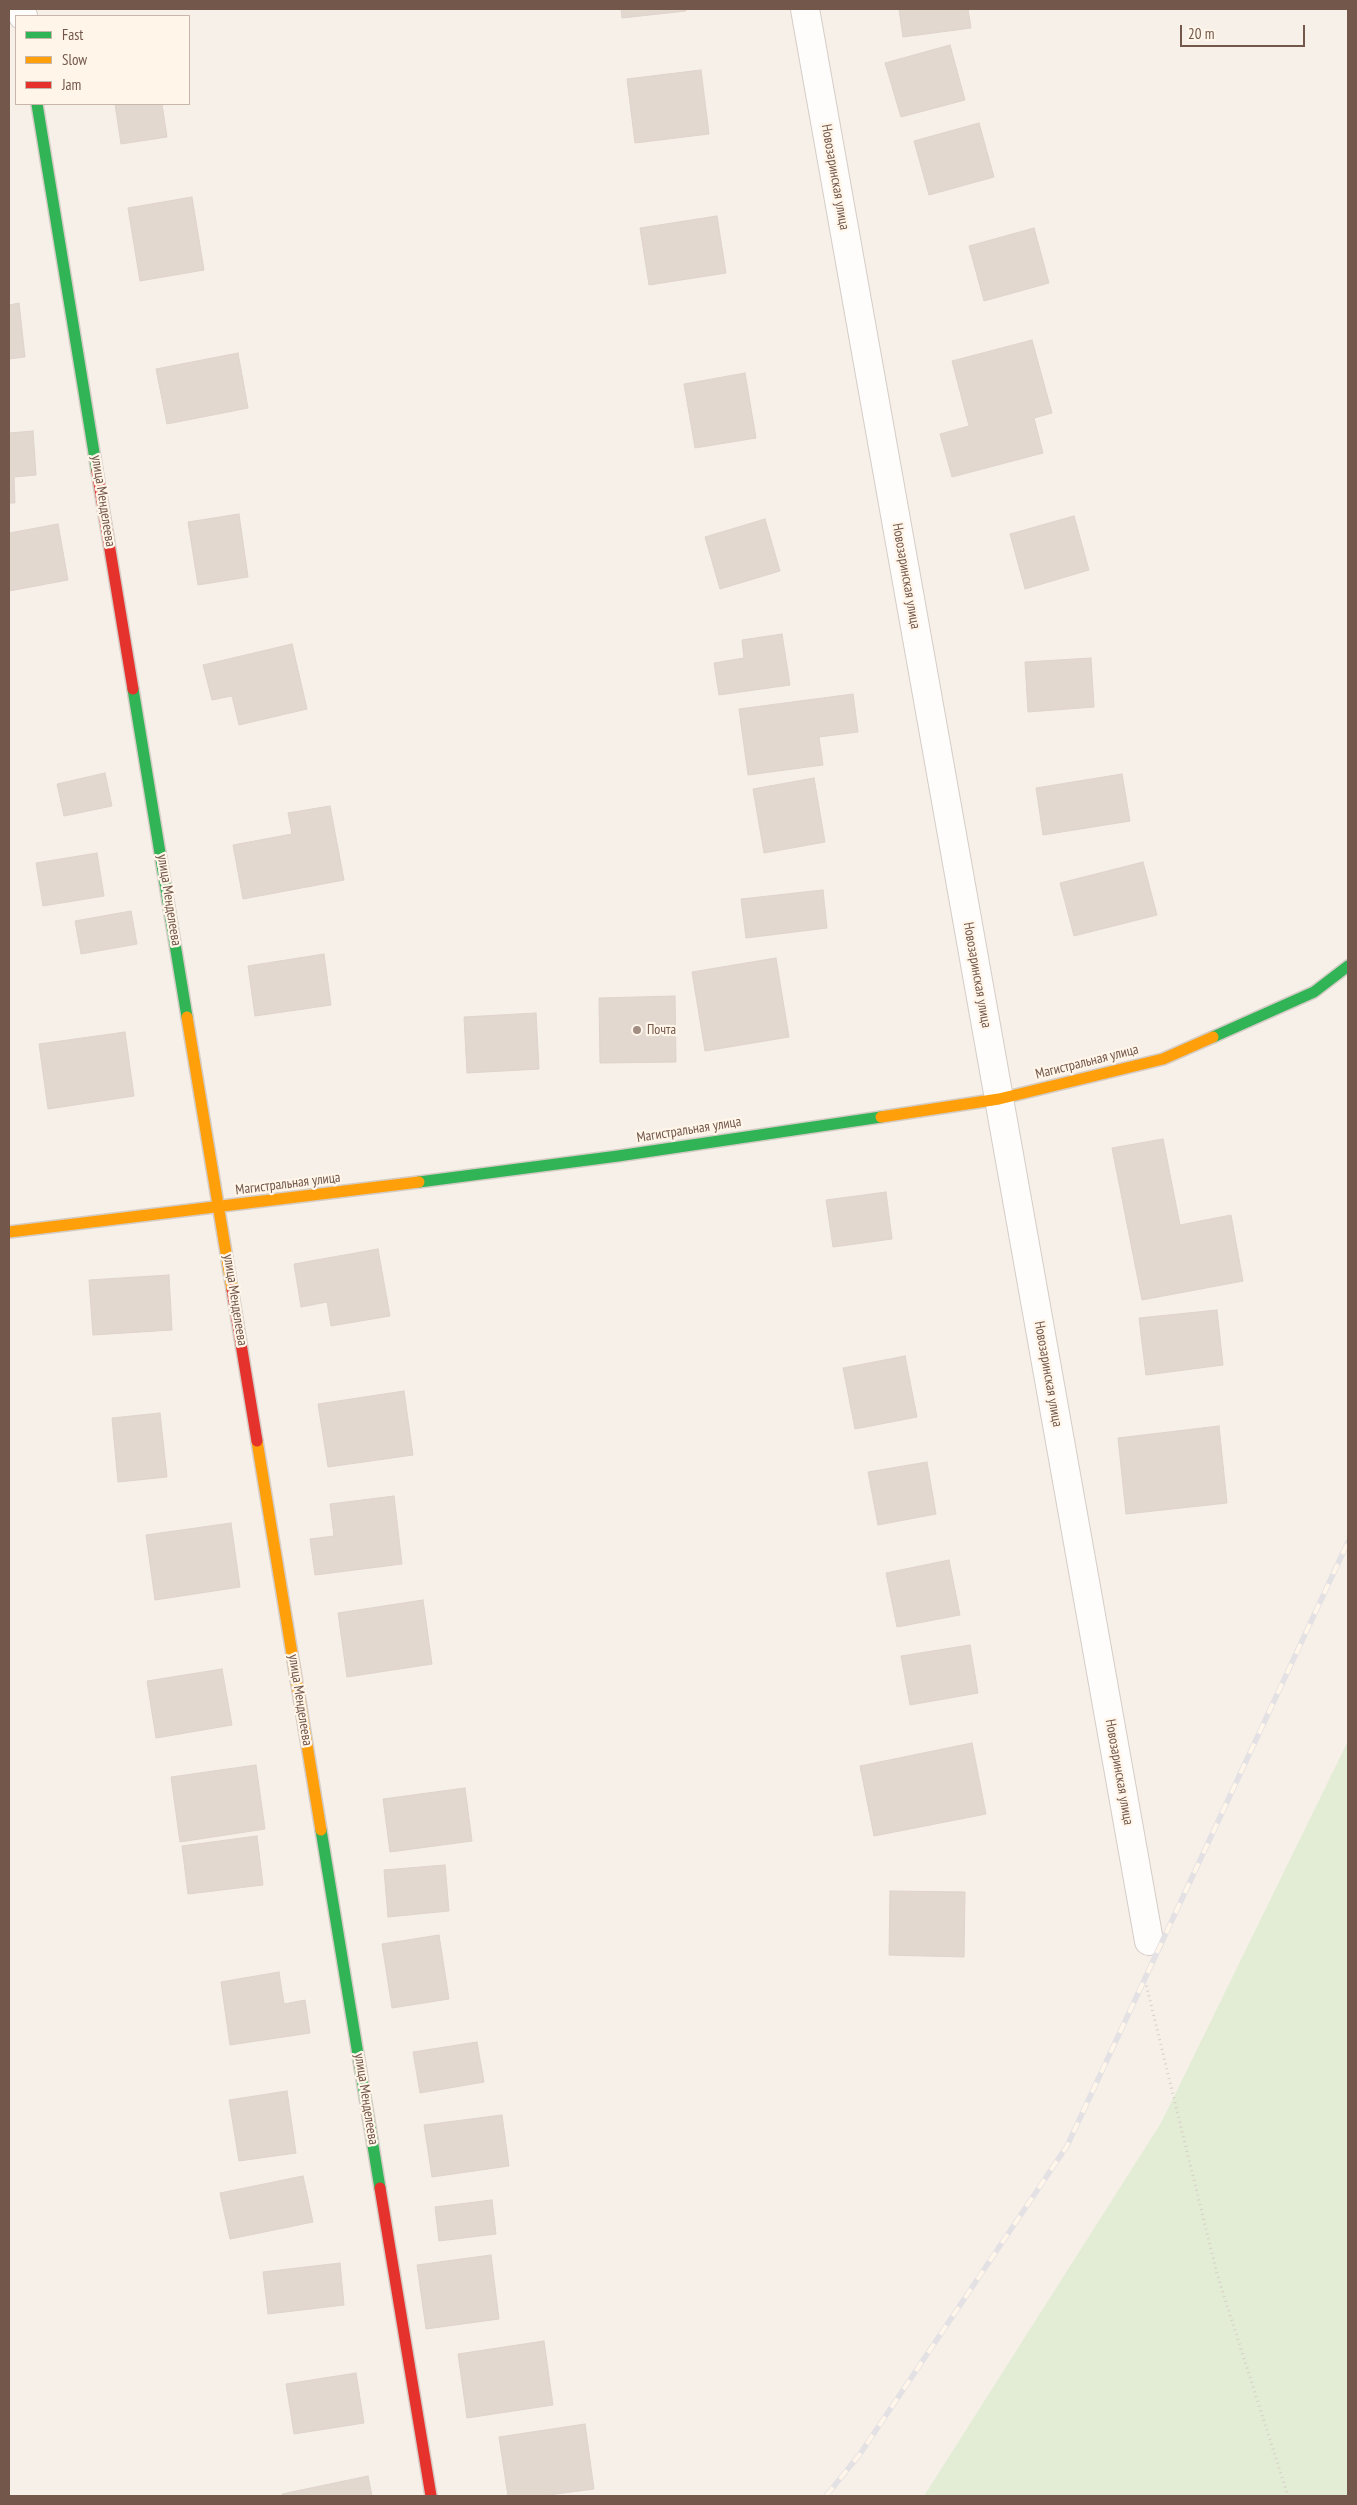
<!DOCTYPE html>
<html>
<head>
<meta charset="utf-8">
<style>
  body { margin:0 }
  #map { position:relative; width:1357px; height:2505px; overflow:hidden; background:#f6f0e9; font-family:"PT Sans Narrow",sans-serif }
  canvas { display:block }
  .frame { position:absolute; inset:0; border:10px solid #73574a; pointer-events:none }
  .legend { position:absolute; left:15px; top:15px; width:175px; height:90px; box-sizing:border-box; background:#fff5e9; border:1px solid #c7b6a9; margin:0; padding:6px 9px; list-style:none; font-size:15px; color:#73574a }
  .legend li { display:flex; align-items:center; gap:10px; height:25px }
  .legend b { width:25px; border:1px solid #c7b6a9 }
  .scale { position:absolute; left:1180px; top:25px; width:125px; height:22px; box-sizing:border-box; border:2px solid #73574a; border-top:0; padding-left:6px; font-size:15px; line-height:18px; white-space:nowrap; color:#73574a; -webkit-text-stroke:4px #fff5e9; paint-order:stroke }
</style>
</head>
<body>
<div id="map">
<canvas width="1357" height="2505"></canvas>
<div class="frame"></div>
<ul class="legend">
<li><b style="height:6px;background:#30b455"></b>Fast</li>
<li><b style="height:6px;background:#ff9f0a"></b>Slow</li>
<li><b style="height:6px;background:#e5322d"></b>Jam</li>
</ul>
<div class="scale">20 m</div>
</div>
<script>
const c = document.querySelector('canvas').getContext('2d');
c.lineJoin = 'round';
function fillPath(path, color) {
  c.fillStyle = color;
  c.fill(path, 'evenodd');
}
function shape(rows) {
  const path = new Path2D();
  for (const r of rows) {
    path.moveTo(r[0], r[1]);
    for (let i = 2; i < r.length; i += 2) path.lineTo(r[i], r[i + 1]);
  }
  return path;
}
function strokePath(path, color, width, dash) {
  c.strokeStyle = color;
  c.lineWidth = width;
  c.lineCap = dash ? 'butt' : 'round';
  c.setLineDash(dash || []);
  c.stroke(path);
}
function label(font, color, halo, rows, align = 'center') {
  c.font = font + ' "PT Sans Narrow",sans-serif';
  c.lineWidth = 4.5;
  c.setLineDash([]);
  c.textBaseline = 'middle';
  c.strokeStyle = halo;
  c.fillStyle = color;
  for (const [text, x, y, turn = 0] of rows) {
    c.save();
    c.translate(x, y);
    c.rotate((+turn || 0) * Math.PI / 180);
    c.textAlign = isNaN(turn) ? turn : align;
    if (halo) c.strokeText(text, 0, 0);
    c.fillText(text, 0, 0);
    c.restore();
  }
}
const green = shape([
  [1348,1741,1348,2496,924,2496,1161,2123]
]);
const building = shape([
  [621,9,685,9,686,11,622,18,621,9],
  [899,9,968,9,971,28,903,37,899,9],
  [950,45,965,100,901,117,885,63,950,45],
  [701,70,709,134,635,143,627,79,701,70],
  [115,104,162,104,167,137,121,144,115,104],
  [979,123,994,177,929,195,914,141,979,123],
  [192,197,204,270,140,281,128,208,192,197],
  [717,216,726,273,649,285,640,228,717,216],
  [1034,228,1049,283,984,301,969,246,1034,228],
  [19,303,25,357,9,359,9,305,19,303],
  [1032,340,1052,413,1034,418,1043,453,952,477,940,434,969,426,952,361,1032,340],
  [238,353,248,408,167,424,156,369,238,353],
  [745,373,756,438,695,448,684,384,745,373],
  [33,431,36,475,14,477,15,503,9,503,9,433,33,431],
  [239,514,248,577,198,585,188,522,239,514],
  [1074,516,1089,570,1025,589,1010,534,1074,516],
  [765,519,780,571,720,589,705,537,765,519],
  [58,524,68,580,9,591,9,533,58,524],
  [782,634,790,685,719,695,714,663,744,658,742,640,782,634],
  [292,644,307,709,239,725,232,696,212,700,203,665,292,644],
  [1091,658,1094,707,1028,712,1025,662,1091,658],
  [853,694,858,732,819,737,823,765,748,775,739,709,853,694],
  [105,773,112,806,64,816,57,784,105,773],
  [1122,774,1130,821,1043,835,1036,788,1122,774],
  [814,778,825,842,764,853,753,789,814,778],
  [330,806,344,880,243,899,233,845,292,834,288,813,330,806],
  [97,853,104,896,43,906,36,863,97,853],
  [1143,862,1157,915,1074,936,1060,883,1143,862],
  [823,890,827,928,746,938,741,899,823,890],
  [131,911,137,944,81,954,75,921,131,911],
  [324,954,331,1005,255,1016,248,966,324,954],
  [776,958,789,1037,705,1051,692,972,776,958],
  [675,996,676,1062,600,1063,599,998,675,996],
  [536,1013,539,1069,467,1073,464,1017,536,1013],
  [125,1032,134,1096,48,1109,39,1044,125,1032],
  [1163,1139,1180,1225,1231,1215,1243,1281,1142,1300,1112,1148,1163,1139],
  [886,1192,892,1239,833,1247,826,1200,886,1192],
  [378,1249,390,1316,331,1326,327,1302,301,1307,294,1264,378,1249],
  [169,1275,172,1330,93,1335,89,1280,169,1275],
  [1217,1310,1223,1365,1146,1375,1139,1318,1217,1310],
  [905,1356,917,1417,855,1429,843,1368,905,1356],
  [404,1391,413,1455,328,1467,318,1404,404,1391],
  [160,1413,167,1477,118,1482,112,1418,160,1413],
  [1219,1426,1227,1503,1126,1514,1118,1438,1219,1426],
  [927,1462,936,1514,878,1525,868,1472,927,1462],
  [394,1496,402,1564,315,1575,310,1539,334,1536,330,1504,394,1496],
  [231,1523,240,1587,155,1600,146,1535,231,1523],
  [949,1560,960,1615,897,1627,886,1573,949,1560],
  [423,1600,432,1664,347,1677,338,1613,423,1600],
  [970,1645,978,1693,910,1705,901,1656,970,1645],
  [222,1669,232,1725,156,1738,147,1681,222,1669],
  [972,1743,986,1814,874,1836,860,1766,972,1743],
  [256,1765,265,1829,180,1842,171,1777,256,1765],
  [465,1788,472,1841,390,1852,383,1799,465,1788],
  [257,1836,263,1885,188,1894,182,1846,257,1836],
  [445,1865,449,1911,388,1917,384,1870,445,1865],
  [890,1891,965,1892,964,1957,889,1955,890,1891],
  [439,1935,449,1999,392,2008,382,1944,439,1935],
  [279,1972,284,2004,305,2000,310,2033,230,2045,221,1982,279,1972],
  [477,2042,484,2082,420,2093,413,2052,477,2042],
  [287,2091,296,2153,239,2161,229,2100,287,2091],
  [502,2115,509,2166,432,2177,424,2125,502,2115],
  [303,2176,313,2222,230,2239,220,2193,303,2176],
  [492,2200,496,2234,439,2241,435,2207,492,2200],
  [491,2255,499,2319,426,2329,417,2265,491,2255],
  [340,2263,344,2305,268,2314,263,2272,340,2263],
  [544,2341,553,2405,467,2418,458,2354,544,2341],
  [356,2373,364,2423,294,2434,286,2384,356,2373],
  [585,2424,594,2489,541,2496,508,2496,499,2437,585,2424],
  [368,2476,372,2496,283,2496,282,2494,368,2476]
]);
const path = shape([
  [1144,1976,1217,2274,1288,2496]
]);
const street = shape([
  [21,9,23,16],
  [805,9,1149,1941]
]);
const fast = shape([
  [37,104,97,471],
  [133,689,187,1017],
  [1213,1037,1314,992,1348,966],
  [419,1182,618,1156,881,1117],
  [321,1830,380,2188]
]);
const slow = shape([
  [187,1017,232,1289],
  [881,1117,999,1099,1163,1059,1213,1037],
  [9,1232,419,1182],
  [257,1441,321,1830]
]);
const jam = shape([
  [97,471,133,689],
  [232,1289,257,1441],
  [380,2188,431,2496]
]);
const rail = shape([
  [826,2496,860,2454,1067,2146,1348,1542]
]);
const markers = [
  [637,1030,5,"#a18d82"]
];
const streetNames = [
  ["Новозаринская улица",835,177,80],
  ["улица Менделеева",103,501,81],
  ["Новозаринская улица",906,576,80],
  ["улица Менделеева",169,900,81],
  ["Новозаринская улица",977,975,80],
  ["Магистральная улица",1087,1062,-14],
  ["Магистральная улица",689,1130,-9],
  ["Магистральная улица",288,1184,-7],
  ["улица Менделеева",235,1300,81],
  ["Новозаринская улица",1048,1374,80],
  ["улица Менделеева",300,1700,81],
  ["Новозаринская улица",1119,1772,80],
  ["улица Менделеева",366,2099,81]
];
const poiNames = [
  ["Почта",647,1030]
];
fillPath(green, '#e3ecd4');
fillPath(building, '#e2d8d0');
strokePath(building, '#dfd3cb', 1);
strokePath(street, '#d5cdc7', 30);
strokePath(fast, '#d5ccc6', 14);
strokePath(slow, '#d5ccc6', 14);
strokePath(jam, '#d5ccc6', 14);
strokePath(path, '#d7cfc9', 3, [1, 4]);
strokePath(street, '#fefdfc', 28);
strokePath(fast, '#30b455', 11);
strokePath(slow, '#ff9f0a', 11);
strokePath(jam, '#e5322d', 11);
strokePath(rail, '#e4e1e4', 5.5);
strokePath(rail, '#fff5e9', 4, [11]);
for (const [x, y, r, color] of markers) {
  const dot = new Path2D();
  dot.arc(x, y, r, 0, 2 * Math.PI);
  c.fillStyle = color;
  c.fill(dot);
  strokePath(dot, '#fff5e9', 2);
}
label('14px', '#73574a', '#fff5e9', streetNames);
label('14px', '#73574a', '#fff5e9', poiNames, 'left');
</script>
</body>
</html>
